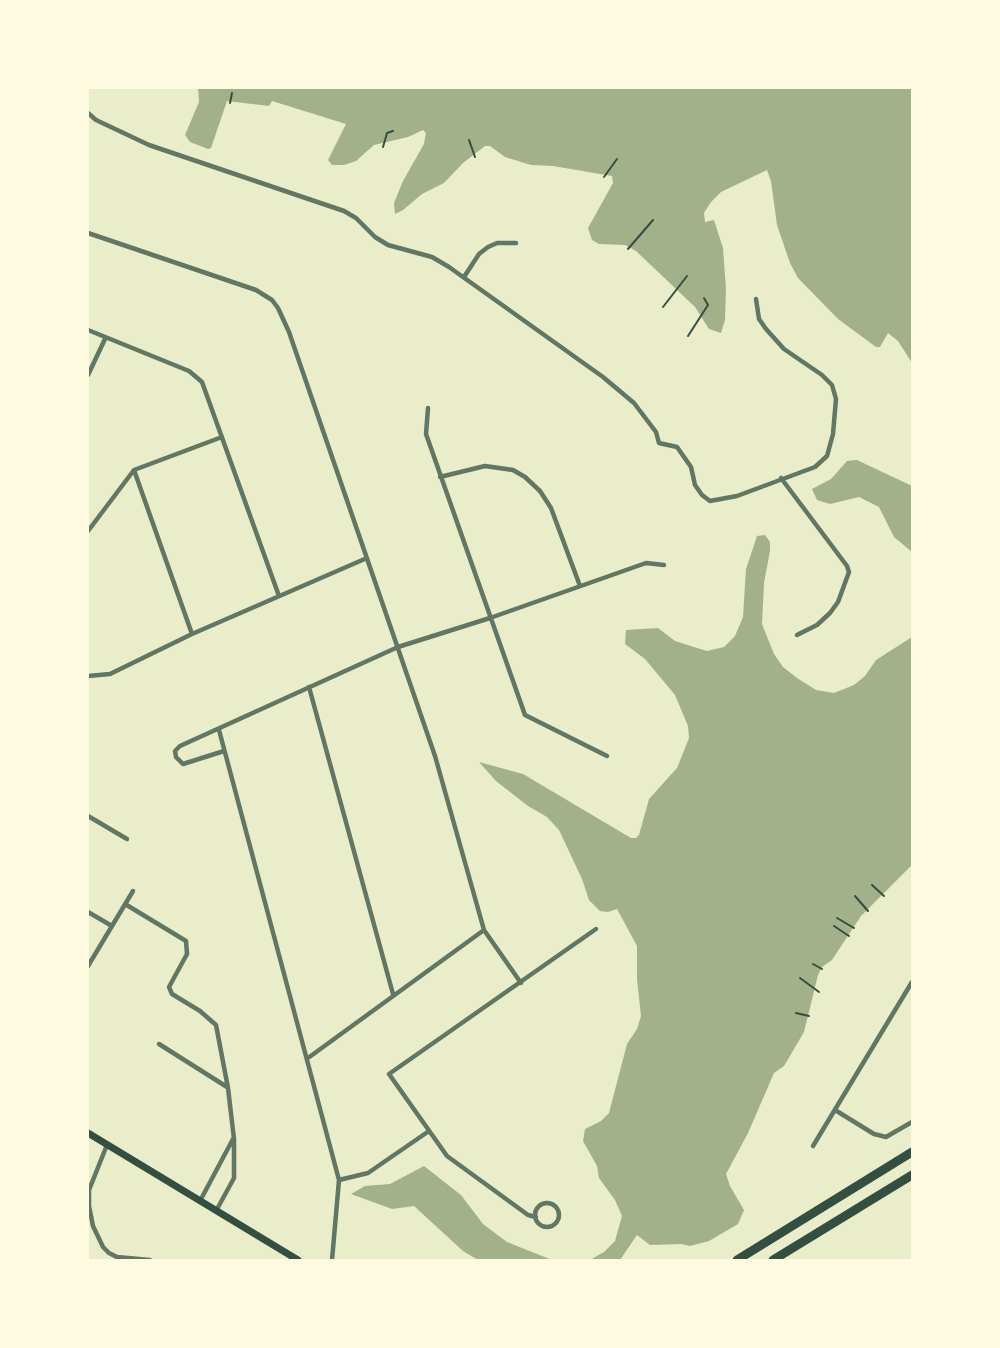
<!DOCTYPE html>
<html>
<head>
<meta charset="utf-8">
<style>
  body { margin:0 }
  #map { position:relative; width:1000px; height:1348px; overflow:hidden; background:#e9edc9; font-family:"Fira Sans Condensed",sans-serif }
  canvas { display:block }
  .frame { position:absolute; inset:0; border:89px solid #fefae0; pointer-events:none }
</style>
</head>
<body>
<div id="map">
<canvas width="1000" height="1348"></canvas>
<div class="frame"></div>
</div>
<script>
const c = document.querySelector('canvas').getContext('2d');
c.lineJoin = 'round';
function fillPath(path, color) {
  c.fillStyle = color;
  c.fill(path, 'evenodd');
}
function shape(rows) {
  const path = new Path2D();
  for (const r of rows) {
    if (r.length === 3) {
      path.moveTo(r[0] + r[2], r[1]);
      path.arc(r[0], r[1], r[2], 0, 2 * Math.PI);
      continue;
    }
    path.moveTo(r[0], r[1]);
    for (let i = 2; i < r.length; i += 2) path.lineTo(r[i], r[i + 1]);
  }
  return path;
}
function strokePath(path, color, width, dash) {
  c.strokeStyle = color;
  c.lineWidth = width;
  c.lineCap = dash ? 'butt' : 'round';
  c.setLineDash(dash || []);
  c.stroke(path);
}
const water = shape([
  [198,88,912,88,912,363,898,341,888,333,880,347,876,347,838,319,798,278,790,263,777,225,771,181,767,170,721,192,711,202,704,213,705,222,714,220,723,248,726,289,725,320,721,333,709,329,695,307,636,251,625,245,599,244,592,240,588,228,613,183,612,176,553,166,531,165,505,157,490,146,485,146,463,163,444,183,422,194,403,210,395,214,394,203,403,181,424,144,426,133,423,130,408,137,374,145,356,161,344,165,332,165,328,160,346,124,272,101,269,106,227,101,211,148,208,149,190,142,185,135,199,102],
  [857,460,912,486,912,552,894,537,879,507,859,497,830,504,817,500,812,489,831,479,847,461],
  [765,535,770,542,770,551,764,583,762,624,774,654,783,667,797,678,816,690,834,693,854,685,865,676,876,660,912,637,912,865,861,916,832,960,822,967,818,975,804,1032,784,1066,774,1073,748,1133,726,1174,730,1186,744,1210,738,1224,709,1241,690,1246,681,1244,650,1245,637,1235,620,1260,590,1260,604,1252,615,1241,622,1216,615,1200,599,1178,597,1166,583,1141,585,1129,601,1121,609,1113,627,1044,637,1029,641,1016,637,979,637,946,617,909,608,912,600,911,589,900,582,879,559,830,547,817,528,806,496,781,479,762,523,774,631,838,636,838,639,835,649,799,677,768,689,738,688,726,675,695,645,659,625,644,626,630,658,628,675,641,707,651,724,647,735,636,743,617,746,569,757,536],
  [424,1166,461,1195,483,1224,507,1242,552,1260,478,1260,463,1251,414,1206,392,1209,351,1194,365,1186,390,1184]
]);
const path = shape([
  [230,103,232,93],
  [469,140,475,157],
  [383,147,387,133,393,131],
  [604,177,617,159],
  [628,249,653,220],
  [663,307,687,276],
  [688,336,708,305,704,298],
  [872,885,884,896],
  [855,896,868,911],
  [837,918,854,928],
  [834,926,849,936],
  [813,964,822,969],
  [800,978,819,992],
  [796,1013,809,1016]
]);
const minor = shape([
  [88,113,96,120,149,145,344,211,356,218,375,237,388,245,432,257,449,267,603,377,634,403,656,432,659,443,677,447,691,467,695,485,702,495,710,501,737,496,815,467,827,456,833,434,836,399,832,385,822,375,784,349,766,329,759,319,756,299],
  [88,233,256,290,272,300,278,308,289,332,435,756,484,930,521,983],
  [464,277,479,254,488,247,497,243,516,243],
  [88,330,189,371,202,382,279,596],
  [88,375,105,339],
  [428,408,426,434,525,715,607,756],
  [134,470,192,634],
  [440,477,485,466,513,470,525,477,540,491,551,508,580,586],
  [781,478,847,566,849,572,838,602,830,613,817,625,797,635],
  [88,531,134,470,222,437],
  [88,676,110,674,192,634,367,558],
  [309,687,393,994],
  [219,730,339,1180,332,1260],
  [224,751,183,764,176,757,175,751,180,746,398,647,490,618,646,563,664,565],
  [88,816,127,839],
  [125,904,186,941,187,954,169,987,172,994,200,1011,216,1025,228,1088,234,1139,234,1178,216,1211],
  [88,912,112,926],
  [88,966,133,891],
  [159,1044,227,1087],
  [308,1058,484,930],
  [835,1110,874,1134,886,1137,912,1122],
  [107,1145,89,1190,89,1206,93,1226,103,1247,109,1253,117,1257,150,1260],
  [813,1146,912,982],
  [339,1180,368,1173,429,1131],
  [200,1201,233,1139],
  [547,1215,12],
  [536,1217,528,1215,447,1156,389,1074,596,929]
]);
const secondary = shape([
  [88,1133,298,1260]
]);
const motorway = shape([
  [737,1260,912,1152],
  [773,1260,912,1175]
]);
fillPath(water, '#a3b18a');
strokePath(path, '#344e41', 2);
strokePath(minor, '#617663', 4.5);
strokePath(secondary, '#344e41', 7);
strokePath(motorway, '#344e41', 9);
</script>
</body>
</html>
